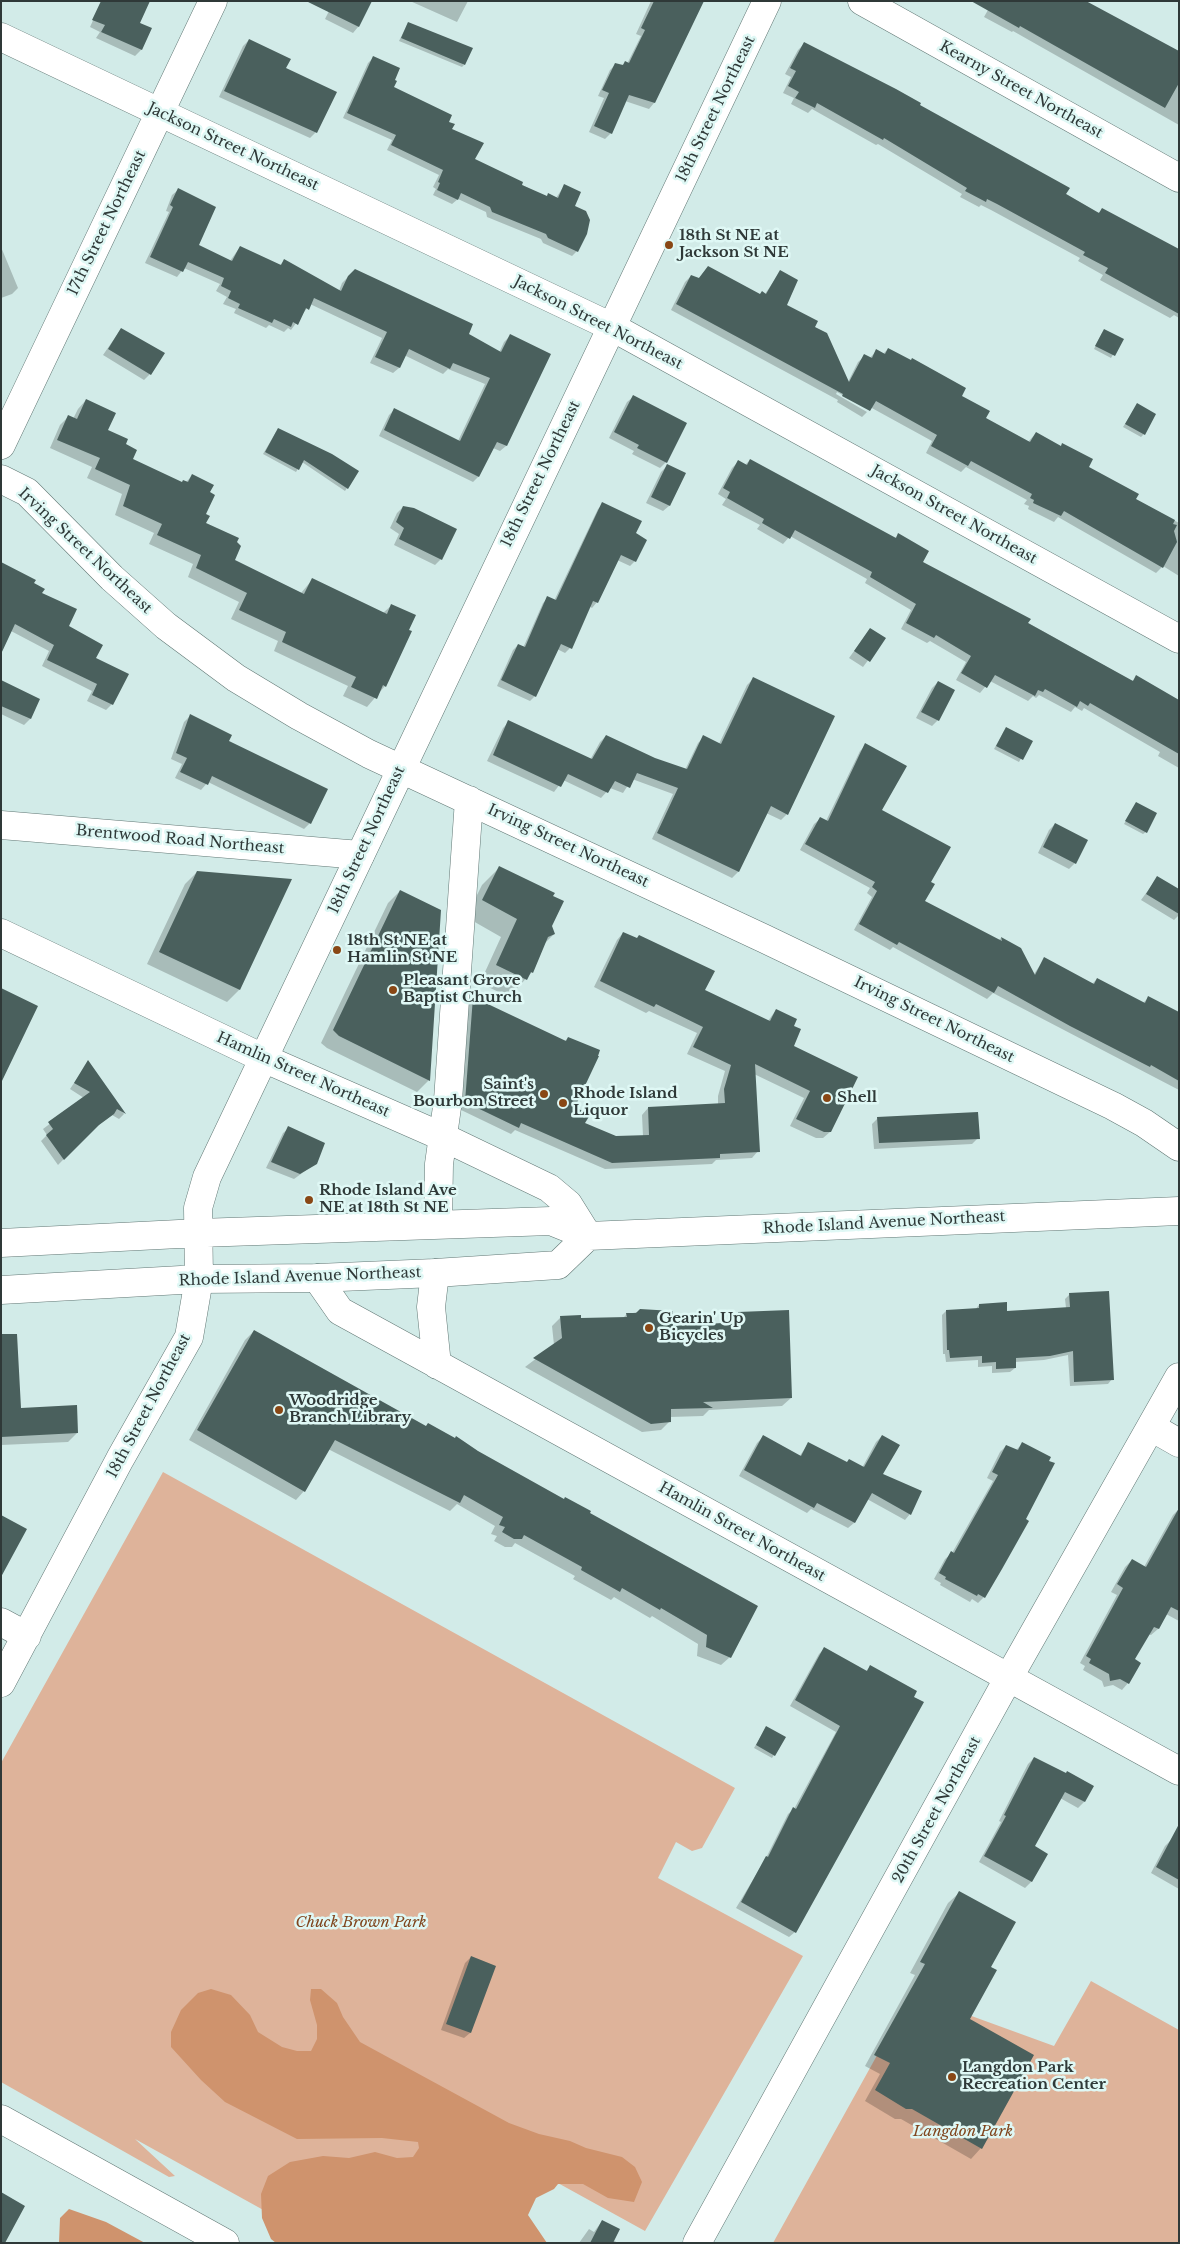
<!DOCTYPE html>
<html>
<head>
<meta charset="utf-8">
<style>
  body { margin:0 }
  #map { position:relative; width:1180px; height:2244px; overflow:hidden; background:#d2ebe8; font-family:"Libre Baskerville",serif }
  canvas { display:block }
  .frame { position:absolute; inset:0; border:2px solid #2f3938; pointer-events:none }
</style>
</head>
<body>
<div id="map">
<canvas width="1180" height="2244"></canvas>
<div class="frame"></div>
</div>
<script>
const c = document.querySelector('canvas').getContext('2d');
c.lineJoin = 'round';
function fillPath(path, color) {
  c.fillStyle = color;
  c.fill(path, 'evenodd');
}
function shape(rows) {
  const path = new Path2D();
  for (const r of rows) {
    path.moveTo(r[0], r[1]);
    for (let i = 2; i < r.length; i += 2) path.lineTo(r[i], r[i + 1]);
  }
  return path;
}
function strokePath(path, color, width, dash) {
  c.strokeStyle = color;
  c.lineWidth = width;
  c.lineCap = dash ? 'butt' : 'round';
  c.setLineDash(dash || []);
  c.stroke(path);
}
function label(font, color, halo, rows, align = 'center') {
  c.font = font + ' "Libre Baskerville",serif';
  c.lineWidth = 5;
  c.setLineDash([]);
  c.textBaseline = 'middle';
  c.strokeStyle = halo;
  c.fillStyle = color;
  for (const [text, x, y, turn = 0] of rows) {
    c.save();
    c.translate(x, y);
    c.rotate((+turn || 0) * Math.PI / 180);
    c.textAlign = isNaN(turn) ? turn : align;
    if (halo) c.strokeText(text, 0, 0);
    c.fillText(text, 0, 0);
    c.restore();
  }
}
const green = shape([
  [163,1472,735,1788,702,1848,692,1851,676,1842,658,1878,803,1956,645,2231,547,2177,323,2243,135,2139,175,2176,169,2177,1,2082,1,1763],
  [1091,1981,1179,2030,1179,2243,773,2243,911,1994,1054,2046]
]);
const forest = shape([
  [211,1989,231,1995,250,2015,258,2032,282,2047,297,2051,311,2051,317,2039,317,2025,310,2000,311,1989,321,1989,337,2003,343,2017,360,2042,509,2123,539,2134,570,2141,586,2148,622,2157,635,2167,642,2182,634,2202,608,2198,583,2184,558,2184,554,2189,536,2198,528,2215,547,2243,276,2243,271,2239,262,2218,261,2194,268,2176,290,2162,323,2156,349,2158,375,2152,397,2158,413,2157,419,2148,418,2142,382,2138,297,2139,225,2102,201,2080,171,2047,171,2032,181,2010,198,1993],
  [69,2209,106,2222,145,2243,59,2243,60,2218]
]);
const shadow = shape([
  [102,1,150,29,141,50,135,56,96,38,100,32,90,27],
  [334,1,371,1,358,27,353,33,325,19],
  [410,1,468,1,457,22],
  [651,1,703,1,654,103,649,109,625,101,611,133,605,139,589,132,604,98,598,96,610,70,616,64,621,66,625,63,627,64,641,36,636,34],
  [988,10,1179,53,1179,125,1013,31,1012,32,984,17],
  [408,23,464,65,462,67,399,41],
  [249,40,316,132,310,138,219,97,243,46],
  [804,44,918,105,1098,213,1102,210,1179,251,1179,318,1174,315,1170,318,1100,280,1103,275,1078,261,1080,258,991,210,981,205,979,207,960,197,962,194,878,144,876,145,812,109,808,113,791,104,794,98,783,93,791,77,785,74,798,50],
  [373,58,393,81,393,88,447,123,473,160,546,197,548,195,556,198,564,186,573,206,577,251,572,256,543,243,541,239,487,217,486,212,458,199,452,204,433,195,436,189,433,187,439,175,387,150,392,140,343,118,368,63],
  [178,190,197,246,230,261,240,247,279,266,284,261,339,291,342,283,355,270,499,353,504,342,510,336,549,354,506,446,500,451,493,448,478,477,473,482,379,436,389,415,395,409,458,441,485,384,448,369,443,374,404,355,399,368,393,373,370,363,382,338,310,304,291,330,288,328,284,332,269,325,266,328,234,313,236,309,223,304,227,297,216,291,220,284,184,268,177,277,145,263,169,212,166,211,172,195],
  [1,247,18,288,12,294,1,298],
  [708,267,760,295,765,294,780,272,785,306,813,327,848,382,858,362,865,356,870,358,876,351,883,354,888,349,960,396,984,419,1028,442,1036,433,1060,447,1062,445,1088,467,1135,499,1179,523,1179,576,1163,566,1156,573,1058,517,1054,522,1028,509,1029,506,1024,504,1027,500,966,467,961,472,926,453,932,441,870,407,869,410,837,392,836,394,867,412,862,417,837,402,838,400,671,310,685,282,691,276,698,279],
  [121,329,150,374,144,380,103,355],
  [1102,333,1122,340,1111,358,1094,349],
  [633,397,686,424,666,462,660,468,632,454,634,451,609,438,627,402],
  [86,400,107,430,124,445,131,460,181,483,186,482,192,476,208,493,204,515,205,523,233,560,301,593,312,580,383,613,392,605,385,686,367,707,343,696,348,686,274,651,278,641,231,619,239,602,188,577,193,564,149,544,154,533,115,515,122,494,87,478,92,467,50,448,60,425,68,417,73,419,78,409],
  [1137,405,1144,434,1141,437,1123,427],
  [276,432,347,488,345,491,302,462,296,472,263,454],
  [750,460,894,539,899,534,921,563,1132,681,1137,677,1179,701,1179,768,1158,756,1160,752,1084,708,1082,711,1075,707,1071,712,1039,695,1036,698,1033,696,1028,701,990,681,980,693,956,680,966,662,930,641,927,643,901,629,911,610,865,583,867,579,790,536,783,544,757,529,760,525,722,505,726,499,718,494,732,468,738,462,745,465],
  [667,466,684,474,669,506,663,511,646,503,661,472],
  [603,504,635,534,635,561,630,566,617,560,597,602,592,608,589,606,570,648,565,653,557,649,535,696,530,701,497,686,513,650,518,645,523,648,543,603,548,598,554,601,598,509],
  [403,507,441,559,435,565,394,545,399,534,390,528,397,513],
  [32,583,95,659,112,704,106,710,87,701,92,691,42,666,49,651,11,631],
  [870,629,884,639,863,667,849,658],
  [753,679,787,814,781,820,766,813,738,872,732,878,652,839,673,794,632,779,623,793,610,788,601,798,563,780,554,792,487,761,503,728,509,722,590,760,600,742,606,736,655,759,685,770,698,743,704,737,719,744,747,685],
  [1,682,38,700,30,719,24,725,1,714],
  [938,682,938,720,932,726,916,718,932,688],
  [190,716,310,823,304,829,208,782,201,790,175,778,182,764,171,759,184,722],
  [1004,731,1031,741,1019,762,994,749],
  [866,745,881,811,930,883,924,902,998,941,1001,938,1020,949,1034,974,1045,958,1092,984,1097,979,1143,1003,1148,998,1179,1014,1179,1090,993,993,987,999,893,947,890,950,854,930,872,897,867,893,870,888,800,850,814,824,820,819,826,821,860,751],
  [1136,803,1146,832,1143,834,1124,824],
  [1055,824,1075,863,1069,869,1038,853,1049,830],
  [499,868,551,926,554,934,544,944,532,972,509,997,480,983,501,937,466,917,482,885],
  [197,872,290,880,239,990,227,1002,147,964,185,884],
  [1157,878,1179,891,1179,915,1174,920,1141,900],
  [400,891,429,1080,417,1092,327,1048,321,1043,388,903],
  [623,933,704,991,768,1021,776,1010,793,1027,792,1046,830,1132,823,1138,816,1138,790,1126,804,1098,754,1074,758,1151,752,1158,716,1160,712,1164,605,1169,515,1130,511,1134,459,1109,467,1005,474,998,564,1042,568,1038,573,1108,584,1124,616,1137,643,1136,642,1115,648,1108,718,1105,718,1096,725,1071,687,1054,697,1033,649,1011,646,1013,594,987,617,940],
  [88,1062,124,1114,119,1119,112,1115,92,1130,58,1165,41,1141,47,1135,43,1129,84,1098,70,1089],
  [878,1118,978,1138,972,1144,874,1149,872,1124],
  [289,1128,316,1163,294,1179,266,1168,283,1133],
  [1070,1294,1112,1379,1108,1384,1070,1386,1068,1355,1044,1360,1015,1362,1015,1368,1010,1372,992,1373,992,1366,978,1367,978,1360,946,1362,945,1354,943,1354,942,1315,946,1311,975,1310,979,1305,1006,1312,1066,1308,1065,1299],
  [650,1310,672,1327,730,1323,739,1314,791,1398,782,1406,709,1410,703,1416,670,1417,670,1421,661,1430,642,1432,525,1367,554,1345,552,1326,561,1317,580,1319,623,1318,627,1314],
  [254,1331,426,1427,477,1452,588,1513,730,1657,721,1665,697,1656,698,1644,652,1616,650,1618,614,1597,611,1600,573,1579,575,1576,515,1543,512,1547,505,1547,494,1541,497,1536,491,1534,495,1526,457,1504,450,1511,328,1449,304,1491,296,1500,189,1440,245,1340],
  [1,1342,20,1409,77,1433,68,1442,1,1445],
  [882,1436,882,1475,910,1514,905,1520,867,1499,854,1523,848,1528,811,1509,807,1513,739,1476,757,1443,763,1437,799,1457,808,1444,847,1463,862,1468,876,1442],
  [1022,1444,984,1597,978,1603,972,1599,970,1602,940,1585,941,1583,934,1579,945,1559,952,1553,993,1481,987,1478,1000,1452,1006,1446,1015,1451],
  [1179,1509,1179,1621,1166,1614,1158,1629,1151,1635,1148,1634,1134,1660,1128,1683,1122,1690,1113,1685,1104,1687,1102,1681,1083,1670,1085,1666,1080,1663,1117,1595,1111,1592,1125,1567,1132,1560,1144,1567,1173,1515],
  [824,1649,865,1672,870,1667,795,1932,789,1937,736,1908,766,1858,788,1814,794,1809,836,1732,790,1706,819,1654],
  [766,1727,774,1755,772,1758,754,1748],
  [1034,1758,1092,1786,1084,1802,1078,1808,1060,1798,1033,1847,1047,1854,1031,1882,1025,1888,979,1862,1001,1822,999,1821,1028,1764],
  [1171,1840,1179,1845,1179,1889,1151,1873,1165,1846],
  [959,1893,989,1967,969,2019,981,2148,971,2159,901,2119,895,2119,865,2101,880,2074,865,2066,915,1975,910,1973,948,1903],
  [471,1957,470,2033,464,2038,441,2030,465,1963],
  [602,2221,613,2240,618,2243,579,2243,589,2229,594,2232]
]);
const building = shape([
  [101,1,150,1,140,23,152,28,142,50,101,32,105,25,92,20],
  [306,1,372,1,359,27],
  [654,1,704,1,655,103,629,95,612,134,594,126,609,93,602,90,615,63,623,65,625,61,629,63,645,30,641,28],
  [971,1,1086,1,1179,51,1179,83,1165,108,1020,26,1019,28],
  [408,22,473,48,465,65,401,38],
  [249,39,291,59,286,68,337,92,317,133,224,91],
  [804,42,896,89,921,103,920,105,1070,188,1066,194,1099,213,1102,208,1179,249,1179,314,1105,273,1108,268,1083,255,1085,252,997,204,987,199,986,202,965,191,967,188,884,138,883,140,817,103,815,108,795,98,799,92,788,86,796,71,790,68],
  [373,56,400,68,395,80,397,81,394,87,452,115,449,122,455,124,452,129,484,143,475,159,523,182,522,185,547,196,548,193,558,198,564,184,581,192,575,206,586,211,590,220,587,234,578,252,548,238,546,234,492,212,490,207,461,193,458,200,437,190,440,183,438,182,443,170,391,145,396,135,347,113],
  [178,188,216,207,199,245,232,261,240,246,281,265,284,259,341,291,348,276,355,269,473,324,469,334,501,352,510,334,551,354,507,446,497,442,479,477,384,430,394,408,460,441,490,378,453,363,450,369,409,349,400,368,375,357,387,332,314,298,309,310,306,308,298,325,293,322,291,327,274,319,272,323,238,308,240,304,228,298,231,291,221,286,224,278,188,262,183,272,150,257,173,207,170,205],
  [708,266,760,294,762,291,766,294,780,270,798,280,787,305,818,321,815,327,827,333,849,382,864,354,872,358,876,349,885,354,888,348,911,360,912,358,966,388,962,396,990,411,986,418,1030,442,1036,432,1061,446,1062,443,1093,459,1089,467,1139,494,1136,499,1175,520,1173,524,1177,525,1174,531,1177,542,1163,568,1064,511,1061,516,1033,503,1034,500,1030,498,1032,494,971,461,968,466,931,446,937,435,876,401,870,411,842,396,843,394,676,304,691,275,699,278],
  [121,328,165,353,151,375,108,349],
  [1104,329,1124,339,1115,356,1095,346],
  [633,395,687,423,667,463,637,448,639,445,614,432],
  [86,399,116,413,108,430,128,439,126,444,137,450,133,459,182,482,183,480,188,482,192,474,214,485,210,492,215,495,206,514,210,516,206,523,239,538,237,542,241,546,235,560,304,594,312,578,387,614,391,604,416,615,409,630,412,631,386,687,383,685,377,699,351,687,356,677,282,642,286,632,239,610,247,593,196,568,201,555,157,535,162,524,123,506,130,485,95,469,100,458,57,440,68,415,77,419],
  [1137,403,1156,414,1145,435,1125,424],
  [278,428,332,454,359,471,348,489,304,460,299,470,265,452],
  [750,459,896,538,898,533,929,551,923,562,1031,619,1028,623,1133,681,1136,675,1179,700,1179,754,1090,703,1088,706,1080,701,1077,707,1045,689,1043,692,1038,690,1035,696,995,675,987,688,961,673,971,656,936,635,934,638,906,623,916,604,870,577,872,572,795,530,790,539,762,523,764,519,727,498,730,492,723,488,738,460,747,465],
  [667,464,686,473,670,506,651,497],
  [602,502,642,521,636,533,647,540,636,562,621,555,598,603,593,601,572,649,561,644,536,697,501,680,518,644,525,647,547,596,556,600],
  [403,506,414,508,457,529,442,560,399,539,404,528,396,522],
  [1,562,36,580,34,583,45,589,42,593,77,609,69,626,103,645,96,658,129,674,113,705,92,695,97,684,47,660,54,645,15,624,1,654],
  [870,628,886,638,870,662,854,651],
  [753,677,835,716,788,815,771,806,739,872,657,833,678,788,637,773,630,788,615,781,608,793,568,774,561,787,493,755,508,720,592,759,606,735,655,758,687,769,703,735,721,744],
  [1,680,40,699,31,719,1,706],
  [938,681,955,690,939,721,921,712],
  [190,714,232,735,229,741,328,789,311,824,212,776,208,785,180,772,187,758,176,753],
  [1006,727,1033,741,1023,760,996,746],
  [865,743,907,766,882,810,951,847,931,882,935,884,925,901,1002,941,1001,937,1021,948,1035,975,1044,957,1094,984,1097,978,1145,1003,1148,996,1179,1012,1179,1081,1151,1065,1150,1067,1070,1026,998,986,994,993,899,942,897,945,859,924,877,891,872,887,875,882,805,844,820,817,828,821],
  [1136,802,1157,813,1147,833,1125,821],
  [1055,823,1088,840,1076,864,1043,847],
  [499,866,555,893,553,896,564,901,552,926,555,934,548,937,533,973,531,972,527,980,496,965,517,919,482,900],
  [197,871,292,879,240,990,159,952],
  [1157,876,1179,889,1179,914,1146,894],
  [400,890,441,910,430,1081,339,1036,333,1030],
  [623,932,637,938,639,935,715,971,705,990,770,1021,776,1009,797,1019,794,1026,801,1029,794,1046,858,1077,831,1132,824,1132,796,1119,810,1091,755,1064,760,1152,720,1154,720,1158,612,1163,521,1123,519,1128,465,1102,473,997,566,1041,568,1037,600,1050,598,1056,599,1056,575,1107,590,1115,585,1123,616,1136,649,1135,648,1107,725,1103,724,1089,731,1065,693,1047,703,1027,656,1004,654,1007,600,981],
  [1,988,38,1006,1,1083],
  [88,1060,126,1114,117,1109,114,1114,99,1125,64,1160,46,1135,53,1129,48,1122,90,1092,74,1083],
  [978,1112,980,1139,879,1143,877,1117],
  [288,1126,325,1143,317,1164,300,1174,271,1162],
  [1109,1291,1114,1380,1074,1382,1073,1351,1050,1356,1016,1358,1016,1368,996,1369,996,1362,982,1363,982,1356,950,1358,949,1350,947,1350,946,1310,979,1308,979,1304,1007,1302,1007,1311,1070,1307,1069,1293],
  [640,1309,673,1311,673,1326,739,1322,738,1312,789,1310,792,1398,703,1402,713,1408,671,1409,671,1422,651,1424,533,1358,562,1338,560,1316,581,1315,581,1318,627,1317,626,1313,636,1313],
  [254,1330,426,1426,428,1423,455,1438,456,1436,478,1451,564,1499,565,1497,591,1511,590,1513,758,1606,731,1658,706,1647,707,1635,661,1608,660,1610,622,1588,620,1592,581,1570,582,1567,524,1535,522,1539,514,1539,502,1532,505,1527,499,1525,503,1517,464,1495,460,1503,335,1440,305,1492,197,1430],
  [1,1334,17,1334,21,1408,77,1405,78,1433,1,1437],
  [763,1435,801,1456,808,1442,847,1462,849,1459,864,1467,882,1435,900,1445,883,1474,922,1491,911,1515,872,1493,855,1523,817,1503,814,1508,744,1470],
  [1022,1442,1051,1457,1049,1461,1055,1463,1026,1519,1029,1521,1002,1569,985,1598,978,1594,977,1596,945,1579,946,1577,939,1573,951,1551,954,1553,998,1475,992,1472,1006,1445,1018,1450],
  [1179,1508,1179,1611,1171,1607,1159,1629,1154,1627,1135,1659,1141,1663,1129,1684,1120,1679,1110,1681,1109,1674,1089,1663,1091,1659,1086,1656,1123,1588,1117,1584,1132,1559,1146,1567],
  [1,1515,27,1529,1,1577],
  [824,1647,867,1671,870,1665,917,1691,914,1697,924,1702,796,1933,741,1902,766,1856,768,1857,793,1807,796,1809,840,1726,795,1700],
  [766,1726,786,1737,775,1756,756,1745],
  [1034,1757,1066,1773,1067,1771,1094,1786,1085,1802,1065,1792,1035,1846,1048,1854,1032,1882,984,1856,1006,1816,1004,1815],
  [1179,1824,1179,1880,1156,1867],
  [959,1891,1016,1922,991,1967,997,1970,970,2019,1034,2055,982,2149,912,2109,906,2109,875,2090,890,2063,874,2055,925,1964,920,1962],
  [471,1956,496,1966,471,2033,446,2024],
  [1,2192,25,2206,5,2243,1,2243],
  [602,2220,620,2229,613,2243,590,2243]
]);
const minor = shape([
  [862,1,1179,178],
  [1,37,612,327,1179,639],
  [1,445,213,1],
  [1,479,27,492,112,578,166,626,236,678,299,716,369,754,765,939,1113,1106,1144,1123,1179,1147],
  [1,825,360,855],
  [1,933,263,1058,443,1137,549,1188,568,1204,588,1236],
  [438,1223,439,1164,448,1100,469,800],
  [435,1273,431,1307,437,1365],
  [317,1278,340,1311,1179,1771],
  [1151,1427,1179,1443],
  [1,1622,27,1636],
  [1,1683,120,1459,189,1337,199,1279],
  [1,2119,225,2243],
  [697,2243,1009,1677,1179,1377]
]);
const major = shape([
  [1,1243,199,1233,551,1221,588,1236,1179,1211],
  [199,1279,198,1208,207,1177,767,1],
  [1,1290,199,1279,317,1278,435,1273,558,1265,588,1236]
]);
const markers = [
  [669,245,5,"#894715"],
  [337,950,5,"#894715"],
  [393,990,5,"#894715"],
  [544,1094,5,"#894715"],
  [827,1098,5,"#894715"],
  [563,1103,5,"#894715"],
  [309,1200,5,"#894715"],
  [649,1328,5,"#894715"],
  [279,1410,5,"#894715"],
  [952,2077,5,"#894715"]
];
const streetNames = [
  ["Kearny Street Northeast",1021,90,29],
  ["18th Street Northeast",716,109,-64],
  ["Jackson Street Northeast",233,147,25],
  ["17th Street Northeast",107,223,-64],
  ["Jackson Street Northeast",598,323,27],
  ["18th Street Northeast",541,474,-64],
  ["Jackson Street Northeast",954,515,29],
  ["Irving Street Northeast",85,551,43],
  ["Brentwood Road Northeast",180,840,5],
  ["18th Street Northeast",367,840,-65],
  ["Irving Street Northeast",568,846,25],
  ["Irving Street Northeast",934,1020,26],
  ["Hamlin Street Northeast",303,1075,24],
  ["Rhode Island Avenue Northeast",884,1223,-3],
  ["Rhode Island Avenue Northeast",300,1277,-2],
  ["18th Street Northeast",149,1406,-62],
  ["Hamlin Street Northeast",742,1532,29],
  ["20th Street Northeast",937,1810,-61]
];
const poiNames = [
  ["18th St NE at",679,236],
  ["Jackson St NE",679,253],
  ["18th St NE at",347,941],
  ["Hamlin St NE",347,958],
  ["Pleasant Grove",403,981],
  ["Baptist Church",403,998],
  ["Saint's",534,1085,"right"],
  ["Bourbon Street",534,1102,"right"],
  ["Rhode Island",573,1094],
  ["Liquor",573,1111],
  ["Shell",837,1098],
  ["Rhode Island Ave",319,1191],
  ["NE at 18th St NE",319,1208],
  ["Gearin' Up",659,1319],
  ["Bicycles",659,1336],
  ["Woodridge",289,1401],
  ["Branch Library",289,1418],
  ["Langdon Park",962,2068],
  ["Recreation Center",962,2085]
];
const parkNames = [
  ["Chuck Brown Park",361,1923],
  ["Langdon Park",963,2132]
];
fillPath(green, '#deb39a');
fillPath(forest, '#cf936d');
fillPath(shadow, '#0003');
fillPath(building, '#4a605d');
strokePath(minor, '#617774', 29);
strokePath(major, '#617774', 29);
strokePath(minor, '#fff', 28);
strokePath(major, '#fff', 28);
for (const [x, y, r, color] of markers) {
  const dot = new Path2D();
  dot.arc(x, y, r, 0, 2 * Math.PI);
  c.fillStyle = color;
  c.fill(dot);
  strokePath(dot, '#dff8f5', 2);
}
label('15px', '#2f3938', '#dff8f5', streetNames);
label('bold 15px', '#2f3938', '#dff8f5', poiNames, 'left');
label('italic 15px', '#80461e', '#dff8f5', parkNames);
</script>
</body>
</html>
